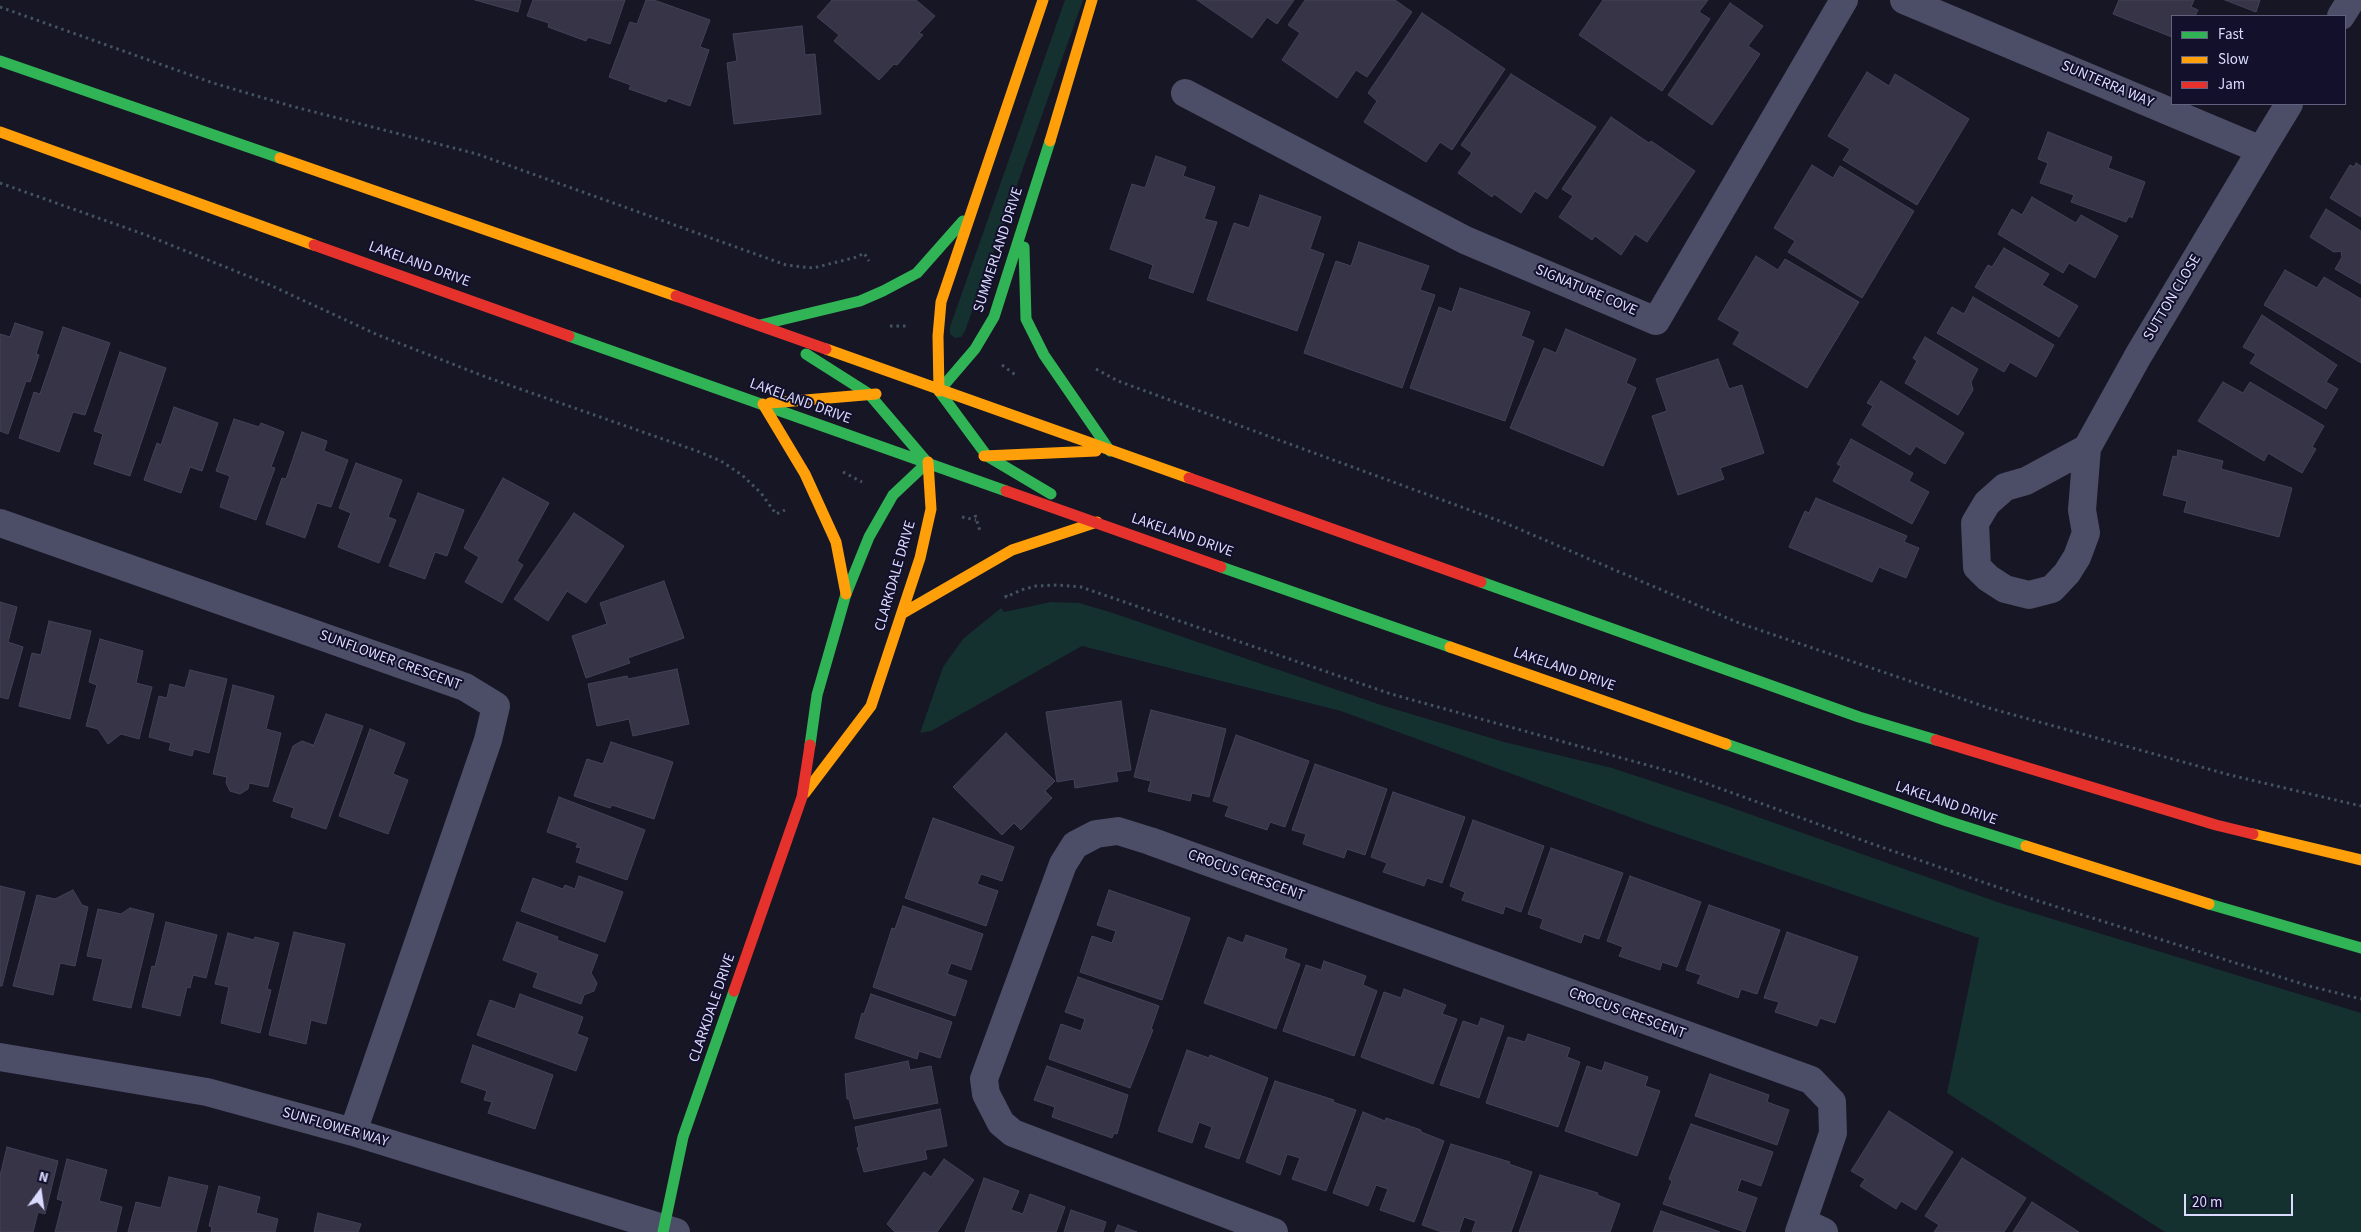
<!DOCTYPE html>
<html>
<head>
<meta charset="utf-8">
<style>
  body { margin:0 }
  #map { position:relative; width:2361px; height:1232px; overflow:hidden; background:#171625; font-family:"Source Sans 3",sans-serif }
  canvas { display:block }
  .legend { position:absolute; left:2171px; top:15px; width:175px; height:90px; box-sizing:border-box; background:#12102b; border:1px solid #626180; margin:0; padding:6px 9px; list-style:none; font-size:15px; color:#dbdbff }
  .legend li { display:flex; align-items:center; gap:10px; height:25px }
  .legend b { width:25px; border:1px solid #626180 }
  .north { position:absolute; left:15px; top:1167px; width:50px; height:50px; -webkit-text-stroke:4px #12102b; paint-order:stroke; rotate:14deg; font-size:14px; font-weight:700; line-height:20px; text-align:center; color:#dbdbff }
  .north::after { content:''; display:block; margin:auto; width:18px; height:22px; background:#dbdbff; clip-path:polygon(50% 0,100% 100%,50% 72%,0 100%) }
  .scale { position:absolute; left:2184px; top:1194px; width:109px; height:22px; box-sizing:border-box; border:2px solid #dbdbff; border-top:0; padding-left:6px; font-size:15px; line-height:18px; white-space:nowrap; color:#dbdbff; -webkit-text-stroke:4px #12102b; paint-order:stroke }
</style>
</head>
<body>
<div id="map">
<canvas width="2361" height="1232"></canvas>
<ul class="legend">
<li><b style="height:6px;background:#30b455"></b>Fast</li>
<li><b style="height:6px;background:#ff9f0a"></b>Slow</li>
<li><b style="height:6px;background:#e5322d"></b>Jam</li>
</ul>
<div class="north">N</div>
<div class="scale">20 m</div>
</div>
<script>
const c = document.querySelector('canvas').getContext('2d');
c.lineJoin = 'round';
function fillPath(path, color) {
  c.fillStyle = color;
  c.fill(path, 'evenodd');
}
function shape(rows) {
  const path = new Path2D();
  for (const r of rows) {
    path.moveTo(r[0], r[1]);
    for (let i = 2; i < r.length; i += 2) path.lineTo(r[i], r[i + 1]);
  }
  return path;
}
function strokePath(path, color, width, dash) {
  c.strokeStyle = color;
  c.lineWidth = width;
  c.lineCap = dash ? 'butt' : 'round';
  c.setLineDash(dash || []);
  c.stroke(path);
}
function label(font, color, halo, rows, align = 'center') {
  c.font = font + ' "Source Sans 3",sans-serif';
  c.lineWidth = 4;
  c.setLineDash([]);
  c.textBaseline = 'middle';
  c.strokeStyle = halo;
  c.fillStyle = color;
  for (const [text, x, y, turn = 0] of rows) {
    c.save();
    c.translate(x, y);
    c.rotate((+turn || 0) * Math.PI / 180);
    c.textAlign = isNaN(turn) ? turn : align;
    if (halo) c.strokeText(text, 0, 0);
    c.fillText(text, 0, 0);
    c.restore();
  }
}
const green = shape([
  [1065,0,1083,0,965,331,961,337,955,338,950,334,950,327],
  [1051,602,1079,603,1113,613,1381,705,1504,742,1612,768,1721,804,2000,903,2361,1013,2361,1232,2165,1232,1947,1093,1979,938,1651,825,1341,711,1082,646,931,731,920,733,943,667,963,639,1001,608,1004,612]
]);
const building = shape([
  [475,0,521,0,518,12,475,0],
  [533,0,625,0,610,44,588,37,586,41,548,27,549,23,527,16,533,0],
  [646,0,654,0,710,20,700,47,709,50,690,106,668,98,666,102,629,89,631,85,609,77,630,22,637,24,646,0],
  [832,0,916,0,935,16,919,33,923,35,897,65,894,64,879,80,834,41,839,35,817,17,832,0],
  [1197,0,1294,0,1277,24,1267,17,1252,38,1197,0],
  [1305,0,1395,0,1412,12,1367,77,1356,70,1337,98,1282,60,1300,33,1288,25,1305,0],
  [1603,0,1708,0,1699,12,1710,19,1662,91,1579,35,1603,0],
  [2119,0,2194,0,2191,7,2198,10,2195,16,2172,16,2172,37,2113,14,2119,0],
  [2225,0,2260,0,2256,12,2225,0],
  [1730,3,1763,26,1748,46,1760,54,1712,125,1668,95,1730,3],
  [1422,13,1505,69,1452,150,1440,142,1426,162,1364,122,1377,101,1368,93,1422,13],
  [802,26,805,55,815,54,821,114,734,124,727,63,737,61,733,34,802,26],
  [1867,72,1889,86,1895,74,1969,119,1917,205,1843,160,1850,149,1828,136,1867,72],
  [1511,74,1596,127,1547,199,1535,191,1521,213,1494,194,1492,197,1458,173,1472,153,1461,145,1511,74],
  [1611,117,1649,143,1651,141,1695,171,1647,242,1635,234,1621,255,1595,236,1592,240,1559,217,1573,196,1562,189,1611,117],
  [2048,132,2112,157,2108,168,2145,182,2132,218,2129,216,2126,222,2071,202,2074,195,2040,183,2048,163,2038,159,2048,132],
  [1156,156,1186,167,1183,176,1215,187,1204,219,1217,222,1193,293,1149,278,1153,265,1110,249,1132,184,1145,188,1156,156],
  [2356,163,2361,166,2361,217,2330,198,2350,165,2354,167,2356,163],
  [1812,165,1833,178,1840,166,1914,211,1862,298,1788,252,1795,241,1774,228,1812,165],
  [1260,195,1321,217,1310,249,1324,254,1297,331,1207,300,1234,223,1249,228,1260,195],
  [2032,197,2076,223,2081,215,2118,236,2095,278,2069,263,2063,273,1998,234,2012,209,2022,215,2032,197],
  [2326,209,2361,231,2361,284,2335,269,2342,257,2341,251,2334,252,2310,237,2326,209],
  [1359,242,1429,266,1420,290,1435,295,1402,388,1304,353,1336,261,1351,266,1359,242],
  [2004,248,2049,274,2042,285,2078,306,2059,337,1975,287,1988,265,1992,267,2004,248],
  [1756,256,1778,270,1785,259,1859,302,1807,388,1733,344,1740,332,1718,319,1756,256],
  [2285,270,2317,288,2324,277,2361,299,2361,363,2264,305,2285,270],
  [1460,288,1530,312,1521,336,1534,341,1505,421,1410,388,1439,307,1452,312,1460,288],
  [1973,297,2054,345,2036,377,2010,362,2004,372,1937,333,1952,307,1964,314,1973,297],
  [2262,315,2337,365,2326,382,2338,389,2326,409,2250,363,2256,354,2243,347,2262,315],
  [15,323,43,332,36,354,39,355,30,382,26,381,8,434,0,431,0,334,10,337,15,323],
  [63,327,110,343,85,415,73,412,59,452,19,438,34,392,40,394,63,327],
  [1566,329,1636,359,1626,383,1636,388,1603,466,1510,428,1544,348,1556,353,1566,329],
  [1925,337,1978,369,1971,382,1973,390,1958,415,1905,383,1917,361,1913,358,1925,337],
  [120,352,166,368,130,476,94,464,103,434,94,431,120,352],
  [1718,359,1729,389,1742,385,1764,453,1720,468,1724,479,1678,495,1652,416,1667,411,1656,379,1718,359],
  [1881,381,1964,433,1945,464,1916,446,1910,455,1862,425,1873,406,1867,403,1881,381],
  [2223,382,2243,393,2250,382,2324,426,2312,447,2316,449,2302,473,2268,453,2264,461,2198,421,2223,382],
  [174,407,218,423,202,471,190,467,181,493,144,480,157,443,161,445,174,407],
  [234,419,259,427,261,423,284,432,271,467,275,468,256,520,220,507,230,476,216,471,234,419],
  [302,432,327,441,324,451,348,460,331,507,317,503,305,538,266,524,282,478,286,479,302,432],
  [1851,439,1913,473,1909,481,1929,492,1912,524,1833,481,1841,466,1837,464,1851,439],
  [2178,450,2223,461,2221,469,2292,488,2279,537,2184,512,2187,501,2163,495,2173,456,2177,457,2178,450],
  [356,463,402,480,388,517,396,520,379,563,338,547,351,513,339,508,356,463],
  [503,478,549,503,517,561,523,565,502,603,465,582,479,557,464,548,503,478],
  [418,493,464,510,447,556,435,552,425,579,389,566,418,493],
  [1816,498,1907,536,1904,542,1919,548,1906,578,1879,567,1872,582,1789,547,1805,511,1809,513,1816,498],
  [574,513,624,546,586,603,567,591,548,621,514,599,574,513],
  [664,581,684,638,628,658,630,663,586,678,572,636,607,624,600,603,664,581],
  [0,602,17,607,8,642,23,647,8,699,0,697,0,602],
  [49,621,91,631,70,719,19,706,32,653,41,655,49,621],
  [100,639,143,651,136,683,152,687,139,739,121,734,108,744,98,729,86,726,97,685,89,682,100,639],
  [677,669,689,724,633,736,629,719,597,726,588,684,627,676,628,679,677,669],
  [190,670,227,679,209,753,194,749,192,756,169,750,171,743,149,737,159,696,167,698,170,684,185,688,190,670],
  [233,685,274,696,266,729,281,733,268,787,249,783,248,789,240,794,230,791,226,783,227,777,213,774,233,685],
  [1121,701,1131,770,1116,772,1118,781,1075,788,1074,779,1057,782,1046,712,1121,701],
  [1151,710,1226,729,1209,797,1192,793,1190,801,1148,791,1151,781,1134,777,1151,710],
  [326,714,363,726,326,829,291,817,294,808,273,801,293,746,302,741,313,745,313,747,326,714],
  [370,729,405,743,393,774,408,780,388,834,339,816,370,729],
  [1006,733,1055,781,1045,791,1052,798,1021,830,1014,823,1002,835,953,787,1006,733],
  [1236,735,1309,761,1285,827,1270,822,1267,830,1225,816,1229,806,1213,801,1236,735],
  [611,742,673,762,654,819,612,805,610,808,574,796,587,759,603,764,611,742],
  [1315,764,1387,789,1365,855,1347,849,1344,858,1303,844,1306,834,1292,830,1315,764],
  [1393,792,1465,817,1442,883,1427,878,1424,886,1383,872,1387,863,1371,857,1393,792],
  [559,797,645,830,627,880,576,862,581,848,576,847,578,843,547,832,559,797],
  [933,818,1014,847,1002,881,981,874,977,884,998,891,986,926,905,898,933,818],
  [1473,820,1544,846,1521,912,1505,906,1503,914,1462,900,1465,892,1450,886,1473,820],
  [1551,848,1623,873,1599,939,1584,934,1581,943,1540,928,1543,919,1528,914,1551,848],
  [579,876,623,892,605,942,521,911,533,878,563,889,565,885,575,889,579,876],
  [1630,876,1701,902,1677,967,1662,962,1660,970,1619,956,1623,947,1607,941,1630,876],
  [0,886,25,892,2,986,0,986,0,886],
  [73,890,82,905,88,907,75,966,60,963,53,995,13,986,37,895,55,899,73,890],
  [1109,890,1190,918,1162,1000,1080,972,1092,936,1112,943,1116,931,1097,925,1109,890],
  [1709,905,1780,930,1757,994,1741,989,1738,998,1697,983,1701,975,1686,970,1709,905],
  [903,906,983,934,971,970,951,963,947,974,967,981,955,1016,873,987,892,928,895,929,903,906],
  [130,908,154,914,131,1008,93,1000,103,959,87,956,98,909,121,914,130,908],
  [166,922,217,935,206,978,193,975,190,988,187,987,180,1016,142,1007,152,966,155,967,166,922],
  [517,922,558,937,557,940,598,955,591,973,597,983,594,991,584,995,581,1004,533,987,538,973,503,960,517,922],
  [294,932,345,944,326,1024,311,1020,306,1044,269,1035,294,932],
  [1787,932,1858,957,1835,1023,1820,1018,1817,1026,1775,1012,1779,1002,1764,998,1787,932],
  [228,933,254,940,255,937,279,943,267,989,271,990,260,1033,221,1023,229,987,215,984,228,933],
  [1246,935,1287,949,1284,958,1300,964,1276,1029,1204,1003,1228,937,1243,943,1246,935],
  [1324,961,1366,976,1363,985,1377,991,1354,1056,1283,1031,1306,965,1321,970,1324,961],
  [1078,977,1159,1006,1151,1029,1153,1030,1130,1088,1049,1059,1061,1024,1081,1031,1085,1019,1065,1012,1078,977],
  [1404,989,1446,1005,1442,1014,1457,1019,1433,1084,1361,1057,1384,992,1401,998,1404,989],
  [520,994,583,1017,577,1034,588,1038,576,1071,477,1035,490,1000,515,1009,520,994],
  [871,994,952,1022,940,1058,919,1051,917,1059,855,1038,862,1013,864,1014,871,994],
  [1481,1018,1504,1026,1479,1098,1440,1085,1463,1021,1478,1026,1481,1018],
  [1528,1034,1570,1048,1567,1057,1580,1062,1558,1127,1486,1103,1508,1037,1525,1042,1528,1034],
  [473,1045,553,1075,535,1129,488,1113,492,1102,484,1100,487,1091,461,1082,473,1045],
  [1187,1050,1209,1058,1210,1055,1268,1078,1239,1159,1205,1147,1212,1127,1199,1122,1192,1143,1158,1131,1187,1050],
  [908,1061,910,1070,931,1066,938,1103,854,1119,849,1099,847,1099,845,1074,908,1061],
  [1605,1062,1648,1077,1645,1086,1660,1091,1637,1156,1565,1131,1587,1066,1602,1071,1605,1062],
  [1047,1066,1128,1095,1117,1134,1114,1133,1112,1138,1052,1117,1055,1107,1034,1100,1047,1066],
  [1710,1074,1769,1095,1767,1102,1789,1110,1777,1145,1695,1116,1710,1074],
  [1275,1081,1334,1100,1333,1102,1356,1110,1326,1191,1292,1179,1300,1158,1287,1154,1280,1175,1246,1162,1275,1081],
  [940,1109,947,1146,925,1150,927,1159,864,1172,857,1148,859,1147,855,1127,940,1109],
  [1889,1111,1953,1152,1916,1210,1901,1201,1896,1209,1860,1186,1865,1179,1851,1171,1889,1111],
  [1363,1112,1385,1121,1386,1118,1421,1130,1421,1132,1444,1141,1414,1222,1380,1210,1388,1189,1376,1185,1368,1206,1333,1193,1363,1112],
  [1691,1124,1773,1152,1761,1186,1741,1179,1737,1191,1757,1198,1745,1232,1663,1204,1672,1181,1669,1179,1691,1124],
  [1451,1144,1510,1162,1509,1164,1532,1172,1511,1232,1472,1232,1476,1221,1464,1217,1459,1232,1442,1232,1422,1225,1451,1144],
  [7,1147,58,1161,45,1214,38,1212,33,1232,0,1232,0,1176,7,1147],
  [1962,1158,2026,1198,2004,1232,1934,1232,1939,1225,1925,1216,1962,1158],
  [67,1159,107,1170,99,1201,122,1207,116,1232,55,1232,63,1201,57,1199,67,1159],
  [944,1159,974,1180,937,1232,895,1232,887,1224,924,1172,931,1177,944,1159],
  [1540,1175,1598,1193,1597,1195,1620,1204,1610,1232,1519,1232,1540,1175],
  [169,1177,208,1186,196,1232,128,1232,136,1202,161,1208,169,1177],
  [984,1178,1019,1191,1011,1210,1023,1214,1030,1194,1065,1207,1056,1232,965,1232,984,1178],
  [219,1186,260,1197,256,1213,278,1219,275,1232,211,1232,212,1227,209,1226,219,1186],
  [2032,1202,2079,1232,2013,1232,2032,1202],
  [1071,1210,1106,1222,1103,1232,1064,1232,1071,1210],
  [1661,1211,1720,1232,1653,1232,1661,1211],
  [318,1213,361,1224,358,1232,314,1232,318,1213],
  [1118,1225,1137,1232,1115,1232,1118,1225]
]);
const path = shape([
  [0,7,213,83,291,106,477,154,786,265,813,268,857,257,864,253,869,261],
  [0,183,146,235,270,285,378,335,486,377,697,451,721,461,742,475,761,493,776,514,785,510],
  [890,326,906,326],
  [1002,365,1017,376],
  [1096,369,1118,381,1505,523,1739,623,1989,708,2230,775,2361,806],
  [843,472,862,482],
  [975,515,980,531],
  [962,517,976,520],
  [1006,595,1006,597,1021,590,1036,586,1058,585,1081,587,1391,694,1683,775,1881,847,2035,900,2309,986,2361,999]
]);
const street = shape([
  [1904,0,2261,150,2289,104],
  [2341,16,2351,0],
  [1185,93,1465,240,1656,321,1844,0],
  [2087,448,2026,481,2005,487,1987,503,1975,523,1977,567,1988,578,2005,589,2029,595,2052,589,2067,573,2077,557,2086,533,2082,510,2087,448,2138,356,2261,150],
  [0,523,465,687,496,706,488,740,353,1132],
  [0,1057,207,1092,353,1132,676,1232],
  [1803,1222,1824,1232],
  [1274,1232,1013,1133,1001,1123,986,1094,984,1079,1063,864,1075,845,1096,834,1118,831,1150,841,1811,1080,1832,1102,1833,1133,1799,1232]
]);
const fast = shape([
  [0,61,280,158],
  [1024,247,1026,319,1044,355,1110,451],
  [760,325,860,301,883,291,917,273,963,221],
  [569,336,1006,491],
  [806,354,869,394,927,462],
  [939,391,975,349,994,317,1050,141],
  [939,391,987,456,1051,494],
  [1221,567,1450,647],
  [1481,582,1859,717,1936,740],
  [1726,744,1947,821,2026,846],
  [810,745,817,695,846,594,869,537,893,495,928,462],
  [2209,904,2361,948],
  [663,1232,683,1137,734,991]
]);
const slow = shape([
  [0,132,314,245],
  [1050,141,1092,0],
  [280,158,676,296],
  [826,349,1189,478],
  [939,391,938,336,941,302,1043,0],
  [770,403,876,394],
  [763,404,805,474,836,542,846,594],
  [984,456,1096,451],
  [903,613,1012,550,1097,522],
  [1450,647,1726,744],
  [805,793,871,706,920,558,931,509,928,462],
  [2253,834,2361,860],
  [2026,846,2209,904]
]);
const jam = shape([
  [314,245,569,336],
  [676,296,826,349],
  [1189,478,1481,582],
  [1006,491,1221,567],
  [1936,740,2216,825,2253,834],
  [734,991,802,797,810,745]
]);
const streetNames = [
  ["SUNTERRA WAY",2107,85,23],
  ["SUMMERLAND DRIVE",999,250,-72],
  ["LAKELAND DRIVE",419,265,20],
  ["SIGNATURE COVE",1586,291,23],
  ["SUTTON CLOSE",2173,298,-59],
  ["LAKELAND DRIVE",800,402,20],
  ["LAKELAND DRIVE",1182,536,19],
  ["CLARKDALE DRIVE",896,576,-74],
  ["SUNFLOWER CRESCENT",390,661,20],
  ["LAKELAND DRIVE",1564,670,19],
  ["LAKELAND DRIVE",1946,804,19],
  ["CROCUS CRESCENT",1246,876,20],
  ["CLARKDALE DRIVE",713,1008,-71],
  ["CROCUS CRESCENT",1627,1014,20],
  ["SUNFLOWER WAY",335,1128,16]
];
fillPath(green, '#14312f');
fillPath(building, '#363446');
strokePath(building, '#434158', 1);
strokePath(path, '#445360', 3, [2.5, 4]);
strokePath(street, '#4c4d66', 28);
strokePath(fast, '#30b455', 11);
strokePath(slow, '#ff9f0a', 11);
strokePath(jam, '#e5322d', 11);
label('15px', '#dbdbff', '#12102b', streetNames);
</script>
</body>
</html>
